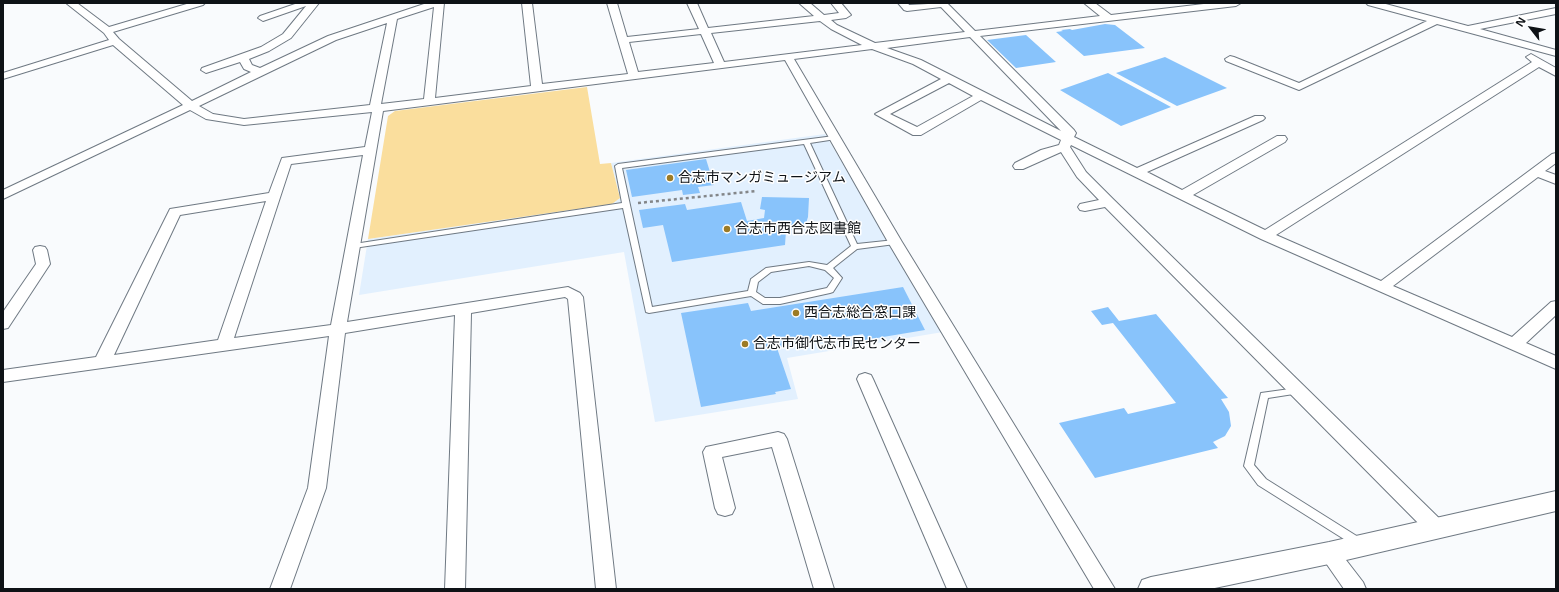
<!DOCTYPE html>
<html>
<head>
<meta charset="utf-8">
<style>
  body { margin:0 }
  #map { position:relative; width:1559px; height:592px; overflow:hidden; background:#f9fbfd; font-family:"Open Sans",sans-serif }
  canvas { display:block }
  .frame { position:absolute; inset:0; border:4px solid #0e1216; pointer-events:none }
  .north { position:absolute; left:1511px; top:8px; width:40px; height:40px; -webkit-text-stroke:3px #fff; paint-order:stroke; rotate:301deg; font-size:11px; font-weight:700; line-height:16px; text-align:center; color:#0e1216 }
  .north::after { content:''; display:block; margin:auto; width:14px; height:18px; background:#0e1216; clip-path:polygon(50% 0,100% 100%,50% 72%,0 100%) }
</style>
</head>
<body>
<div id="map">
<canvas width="1559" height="592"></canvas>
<div class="frame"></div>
<div class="north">N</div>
</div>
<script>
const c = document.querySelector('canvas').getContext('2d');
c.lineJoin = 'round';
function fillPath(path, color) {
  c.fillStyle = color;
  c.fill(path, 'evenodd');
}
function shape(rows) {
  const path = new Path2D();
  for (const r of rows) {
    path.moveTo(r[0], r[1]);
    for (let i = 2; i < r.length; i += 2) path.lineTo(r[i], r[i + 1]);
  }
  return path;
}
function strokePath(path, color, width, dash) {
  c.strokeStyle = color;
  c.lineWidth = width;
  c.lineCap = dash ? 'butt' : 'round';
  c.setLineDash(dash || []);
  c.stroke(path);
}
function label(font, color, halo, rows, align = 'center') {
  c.font = font + ' "Open Sans","Noto Sans JP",sans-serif';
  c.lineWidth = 3;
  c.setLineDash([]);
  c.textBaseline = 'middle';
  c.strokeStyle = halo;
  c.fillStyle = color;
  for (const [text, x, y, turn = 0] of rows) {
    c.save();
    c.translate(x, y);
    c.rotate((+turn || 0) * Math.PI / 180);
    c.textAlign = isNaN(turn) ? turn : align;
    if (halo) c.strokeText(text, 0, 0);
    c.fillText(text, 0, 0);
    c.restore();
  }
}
const built = shape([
  [825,134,943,332,787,358,798,399,655,422,624,252,359,295,368,239,612,204,620,198,611,163]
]);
const green = shape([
  [587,87,600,164,611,163,620,198,612,204,368,239,388,116,395,111]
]);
const building = shape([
  [1105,24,1115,25,1145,48,1084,56,1056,32,1063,31,1061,30,1070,29,1072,30],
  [1026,35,1056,62,1016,68,987,40],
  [1165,57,1227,88,1177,106,1116,73],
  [1108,73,1171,107,1121,126,1060,90],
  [706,159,714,185,698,187,700,193,683,195,682,190,632,197,626,170],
  [762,197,809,198,808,217,806,223,799,227,786,231,785,245,672,262,663,225,643,228,639,210,685,204,687,210,741,202,747,221,764,218,765,210,760,209],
  [903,287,925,330,865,340,863,334,777,348,791,389,775,392,776,394,701,407,681,313,748,303,751,311],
  [1108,307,1119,321,1156,314,1228,398,1221,399,1229,412,1231,426,1225,436,1213,442,1218,448,1095,478,1059,423,1124,408,1128,414,1176,403,1113,323,1102,325,1091,311]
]);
const path = shape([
  [638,203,757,191]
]);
const service = shape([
  [834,136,837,138,836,139,810,143,857,244,895,240,899,242,895,244,857,249,833,268,842,278,833,292,830,293,780,304,763,304,751,296,649,313,646,312,623,208,354,248,350,246,354,244,622,203,615,166,618,164,834,136],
  [804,144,851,246,827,265,809,262,766,268,751,279,748,291,652,307,622,168,804,144],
  [809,266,825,270,834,278,827,288,780,298,765,298,756,292,758,282,771,272,809,266],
  [1297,388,1300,389,1301,391,1300,393,1268,398,1254,465,1266,479,1363,540,1364,543,1363,546,1359,548,1355,546,1258,485,1244,466,1261,393,1297,388]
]);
const minor = shape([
  [66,3,77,3,109,27,190,3,205,3,203,5,113,32,119,39,192,101,251,72,244,69,240,62,206,73,201,70,202,68,261,47,283,34,306,6,263,21,258,18,260,16,298,3,319,3,291,38,269,51,249,59,252,65,260,68,328,36,427,3,444,3,435,98,531,86,522,3,532,3,542,84,628,74,607,3,617,3,627,37,699,29,687,3,697,3,708,28,814,16,799,3,810,3,824,15,839,13,831,3,841,3,851,15,846,18,831,20,837,25,875,43,965,32,941,7,907,11,904,10,898,3,908,3,909,5,947,3,975,31,1100,16,1084,3,1095,3,1111,15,1212,3,1241,3,1236,6,980,36,1074,130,1076,133,1074,137,1137,168,1255,116,1263,116,1265,118,1263,120,1147,172,1182,190,1277,136,1285,136,1287,139,1285,142,1193,195,1265,230,1532,62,1526,57,1531,54,1556,68,1556,76,1539,67,1276,235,1381,281,1552,154,1556,153,1556,163,1545,171,1556,175,1556,184,1538,177,1393,286,1512,337,1551,302,1556,301,1556,315,1526,343,1556,356,1556,369,1261,239,1071,145,1070,147,1086,172,1113,199,1444,523,1447,529,1444,535,1437,538,1430,535,1105,207,1085,211,1080,210,1078,207,1080,204,1099,200,1077,177,1061,152,1023,169,1015,169,1013,166,1015,163,1041,150,1059,145,1061,140,981,100,921,135,913,135,875,114,941,79,913,64,872,49,794,59,902,242,1115,589,1094,589,888,242,785,60,383,111,347,322,568,287,580,293,583,297,616,589,596,589,568,299,565,297,471,313,465,589,445,589,455,315,345,333,326,488,290,589,270,589,308,488,329,336,3,382,3,370,96,357,170,209,269,193,282,158,365,147,372,112,244,125,206,119,190,110,3,199,3,190,183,105,113,45,3,79,3,73,109,40,104,33,66,3],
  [434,7,424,99,381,104,397,19,434,7],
  [820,21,831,29,862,45,724,62,711,33,820,21],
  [387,23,370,105,244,119,213,114,199,106,336,40,387,23],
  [701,34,714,63,638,72,629,42,701,34],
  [970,37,1061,131,921,60,887,48,970,37],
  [949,83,973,96,917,127,890,114,949,83],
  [363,155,331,325,234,338,291,164,363,155],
  [266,201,218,340,114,355,180,215,266,201],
  [1366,3,1382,3,1468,26,1556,8,1556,14,1480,29,1556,50,1556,56,1437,24,1299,90,1226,61,1225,59,1230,56,1234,57,1299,83,1427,21,1368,5,1366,3],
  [40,246,45,247,47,250,50,264,8,328,3,329,3,312,36,264,33,250,35,247,40,246],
  [865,373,871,375,873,379,967,589,947,589,857,379,859,375,865,373],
  [778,432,784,434,787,439,834,589,814,589,772,447,722,457,735,508,732,514,725,516,718,514,715,508,703,452,706,447,778,432],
  [1329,544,1336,547,1363,582,1366,589,1344,589,1319,553,1322,547,1329,544]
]);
const tertiary = shape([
  [1556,491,1556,511,1329,564,1210,589,1138,589,1142,580,1151,577,1329,542,1556,491]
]);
const markers = [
  [670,178,4,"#9c7b26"],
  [727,229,4,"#9c7b26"],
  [796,313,4,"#9c7b26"],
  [745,344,4,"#9c7b26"]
];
const poiNames = [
  ["合志市マンガミュージアム",678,178],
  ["合志市西合志図書館",735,229],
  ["西合志総合窓口課",804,313],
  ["合志市御代志市民センター",753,344]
];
fillPath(built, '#e2f0fe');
fillPath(green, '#fade9d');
fillPath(building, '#88c3fb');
strokePath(service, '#6f7983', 2);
strokePath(minor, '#6f7983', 2);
strokePath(tertiary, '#6f7983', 2);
strokePath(path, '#838689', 2.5, [3, 3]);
fillPath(service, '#fff');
fillPath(minor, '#fff');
fillPath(tertiary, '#fff');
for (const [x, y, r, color] of markers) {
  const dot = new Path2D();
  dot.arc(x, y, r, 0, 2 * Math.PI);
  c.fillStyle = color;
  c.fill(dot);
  strokePath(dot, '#fff', 1.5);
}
label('14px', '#0e1216', '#fff', poiNames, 'left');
</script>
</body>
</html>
